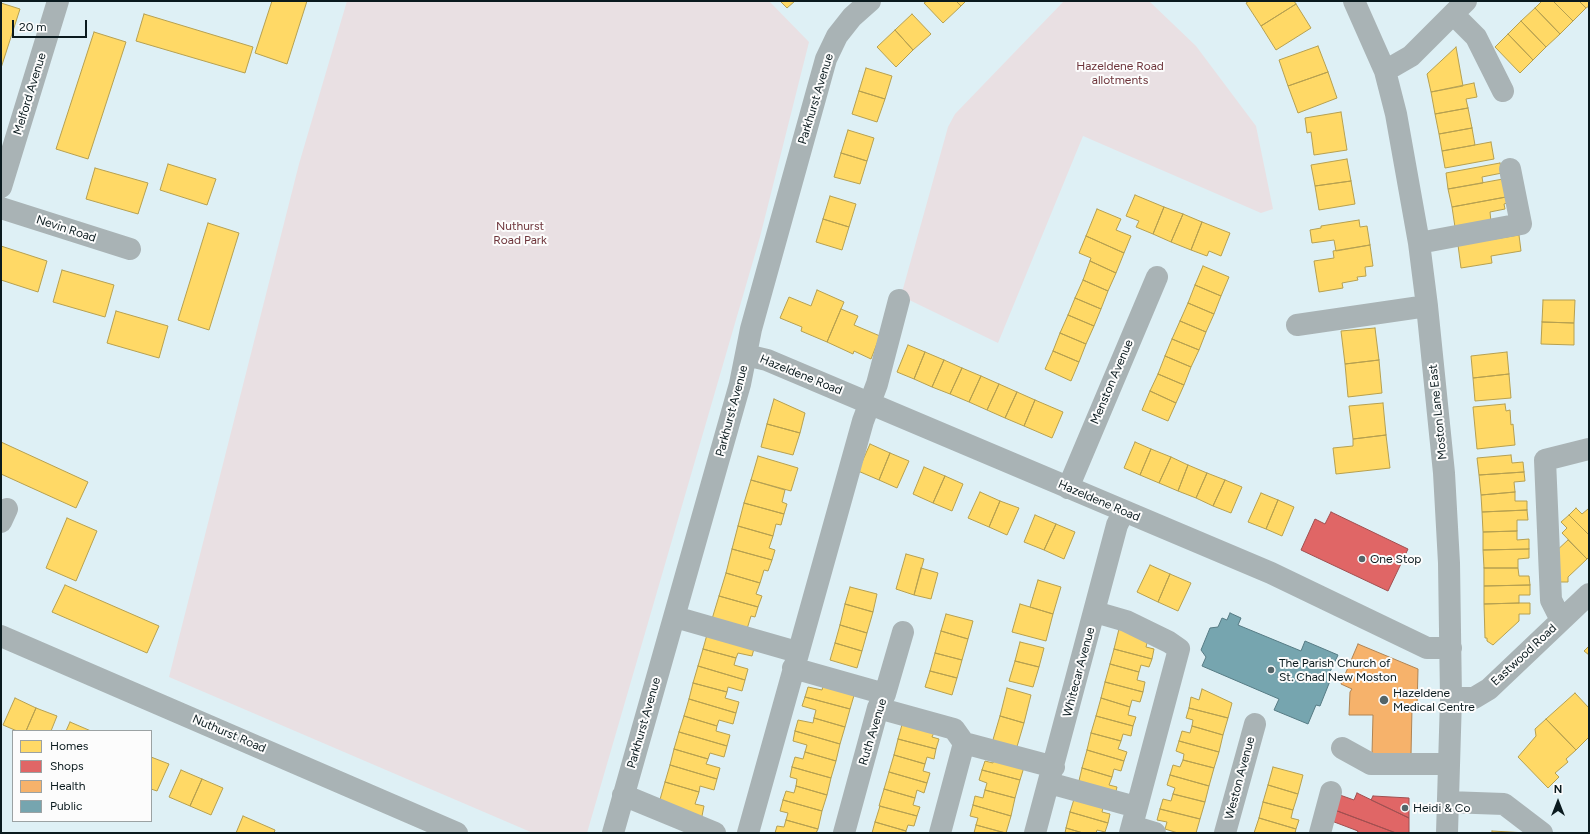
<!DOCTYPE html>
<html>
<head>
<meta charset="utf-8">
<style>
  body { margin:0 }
  #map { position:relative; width:1590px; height:834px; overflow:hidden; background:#def0f5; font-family:Figtree,sans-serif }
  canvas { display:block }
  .frame { position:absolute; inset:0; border:2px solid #0a1a1e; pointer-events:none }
  .legend { position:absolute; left:12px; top:730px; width:140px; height:92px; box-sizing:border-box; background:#fcfcfc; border:1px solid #9ba2a3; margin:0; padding:5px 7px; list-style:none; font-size:12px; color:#0a1a1e }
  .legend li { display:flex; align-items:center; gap:8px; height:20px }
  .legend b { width:20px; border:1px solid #9ba2a3 }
  .north { position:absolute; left:1538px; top:782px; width:40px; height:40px; -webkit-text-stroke:3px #fcfcfc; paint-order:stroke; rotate:0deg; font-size:11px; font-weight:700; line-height:16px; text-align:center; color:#0a1a1e }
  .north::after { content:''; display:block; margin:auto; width:14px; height:18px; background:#0a1a1e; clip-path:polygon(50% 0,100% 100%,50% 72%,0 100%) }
  .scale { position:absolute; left:12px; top:20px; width:75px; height:18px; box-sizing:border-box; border:2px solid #0a1a1e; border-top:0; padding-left:5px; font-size:12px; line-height:14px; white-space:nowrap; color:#0a1a1e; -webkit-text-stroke:3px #fcfcfc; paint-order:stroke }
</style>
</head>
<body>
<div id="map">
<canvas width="1590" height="834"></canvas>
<div class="frame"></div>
<ul class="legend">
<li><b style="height:11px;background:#ffd966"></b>Homes</li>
<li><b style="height:11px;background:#e06666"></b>Shops</li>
<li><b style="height:11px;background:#f6b26b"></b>Health</li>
<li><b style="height:11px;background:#76a5af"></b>Public</li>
</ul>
<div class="north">N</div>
<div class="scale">20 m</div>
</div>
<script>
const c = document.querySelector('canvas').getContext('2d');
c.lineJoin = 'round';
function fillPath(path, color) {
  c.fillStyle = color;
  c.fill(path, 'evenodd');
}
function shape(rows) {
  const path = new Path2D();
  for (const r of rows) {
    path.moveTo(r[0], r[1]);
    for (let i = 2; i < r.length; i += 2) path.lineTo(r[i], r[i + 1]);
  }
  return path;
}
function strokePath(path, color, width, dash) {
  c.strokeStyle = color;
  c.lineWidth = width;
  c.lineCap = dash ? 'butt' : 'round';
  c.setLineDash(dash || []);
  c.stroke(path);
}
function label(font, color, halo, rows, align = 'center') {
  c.font = font + ' Figtree,sans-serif';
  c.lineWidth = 4;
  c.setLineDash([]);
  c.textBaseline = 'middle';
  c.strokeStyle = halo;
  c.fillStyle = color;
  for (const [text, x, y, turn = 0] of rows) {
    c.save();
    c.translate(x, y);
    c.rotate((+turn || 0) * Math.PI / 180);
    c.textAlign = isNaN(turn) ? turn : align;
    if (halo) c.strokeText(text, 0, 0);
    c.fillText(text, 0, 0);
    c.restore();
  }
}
const green = shape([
  [347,1,769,1,809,42,760,237,587,833,533,833,169,677,299,164],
  [1064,1,1149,1,1196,46,1256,126,1273,209,1261,213,1083,136,998,343,901,296,948,127,955,114]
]);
const homes = shape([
  [272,1,307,1,287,64,255,53,272,1],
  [780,1,795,1,787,8,780,1],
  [927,1,956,1,961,6,943,23,924,3,927,1],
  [956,1,966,1,961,6,956,1],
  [1249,1,1294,1,1296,4,1261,26,1246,3,1249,1],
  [1542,1,1553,1,1573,21,1560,34,1535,8,1542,1],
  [1553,1,1579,1,1586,8,1573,21,1553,1],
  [1579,1,1589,1,1589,6,1586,8,1579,1],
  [1,3,20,9,1,68,1,3],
  [1296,4,1311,28,1276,50,1261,26,1296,4],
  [1535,8,1560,34,1546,47,1521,21,1535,8],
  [144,14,253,47,245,73,136,41,144,14],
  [912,14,931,34,913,50,895,30,912,14],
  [1521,21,1546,47,1533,60,1508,34,1521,21],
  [895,30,913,50,896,67,877,47,895,30],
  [94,32,126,42,88,159,56,149,94,32],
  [1508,34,1533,60,1520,73,1495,47,1508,34],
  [1318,46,1328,72,1288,86,1279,60,1318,46],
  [1456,47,1463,86,1431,92,1427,74,1456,47],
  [866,68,892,76,885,99,859,91,866,68],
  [1328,72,1337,98,1298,113,1288,86,1328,72],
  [1474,83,1477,97,1466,99,1468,108,1435,114,1431,92,1474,83],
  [859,91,885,99,877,122,852,114,859,91],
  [1468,108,1472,128,1439,134,1435,114,1468,108],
  [1341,112,1347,150,1314,155,1311,132,1307,133,1305,118,1341,112],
  [1472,128,1475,145,1442,151,1439,134,1472,128],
  [848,130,874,138,867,161,841,153,848,130],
  [1491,142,1494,159,1445,168,1442,151,1491,142],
  [841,153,867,161,860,184,834,177,841,153],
  [1347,159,1351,181,1315,186,1311,165,1347,159],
  [1500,163,1502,173,1482,177,1483,183,1448,189,1446,173,1500,163],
  [168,164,216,179,207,205,160,190,168,164],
  [95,168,148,183,138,214,86,199,95,168],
  [1503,179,1506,197,1452,207,1448,189,1503,179],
  [1351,181,1355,204,1319,210,1315,186,1351,181],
  [1135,195,1164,207,1153,234,1136,227,1139,221,1126,216,1135,195],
  [830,196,856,204,849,227,823,219,830,196],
  [1506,197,1507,203,1504,204,1505,209,1490,212,1491,222,1455,227,1452,207,1506,197],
  [1164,207,1183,214,1171,242,1153,234,1164,207],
  [1097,209,1121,219,1116,230,1131,236,1124,253,1086,236,1097,209],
  [1183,214,1202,222,1191,250,1171,242,1183,214],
  [823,219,849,227,842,250,816,242,823,219],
  [1359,220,1360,227,1367,226,1370,245,1336,251,1334,240,1312,243,1310,230,1321,228,1321,226,1359,220],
  [1202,222,1230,233,1221,256,1209,251,1207,256,1191,250,1202,222],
  [208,223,239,233,209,330,178,320,208,223],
  [1519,235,1521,251,1491,256,1492,263,1461,268,1458,245,1519,235],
  [1086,236,1124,253,1116,273,1090,261,1091,258,1079,253,1086,236],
  [1370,245,1373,266,1365,267,1366,276,1357,277,1358,280,1342,283,1343,288,1319,292,1314,261,1334,258,1333,251,1370,245],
  [1,246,47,261,38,292,1,280,1,246],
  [1090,261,1116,273,1108,291,1083,280,1090,261],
  [1203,266,1229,277,1221,296,1195,285,1203,266],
  [62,270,114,285,105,317,53,302,62,270],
  [1083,280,1108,291,1101,309,1075,298,1083,280],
  [1195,285,1221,296,1214,314,1188,303,1195,285],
  [817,290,844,302,827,342,801,331,802,327,780,318,789,297,811,306,817,290],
  [1075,298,1101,309,1094,326,1068,315,1075,298],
  [1543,300,1575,300,1574,323,1542,322,1543,300],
  [1188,303,1214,314,1206,332,1180,321,1188,303],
  [841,309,858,316,854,325,880,336,871,359,854,351,853,354,827,342,841,309],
  [116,311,168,326,159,358,107,343,116,311],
  [1068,315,1094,326,1086,344,1060,333,1068,315],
  [1180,321,1206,332,1199,350,1172,339,1180,321],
  [1542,322,1574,323,1574,345,1541,344,1542,322],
  [1375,328,1379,360,1345,364,1341,331,1375,328],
  [1060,333,1086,344,1079,362,1053,351,1060,333],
  [1172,339,1199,350,1191,367,1165,356,1172,339],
  [908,345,925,352,914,379,897,372,908,345],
  [1053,351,1079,362,1071,381,1045,369,1053,351],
  [925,352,944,360,932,387,914,379,925,352],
  [1507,352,1509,374,1473,378,1471,356,1507,352],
  [1165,356,1191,367,1184,385,1158,374,1165,356],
  [944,360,962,368,950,394,932,387,944,360],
  [1379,360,1382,393,1348,397,1345,364,1379,360],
  [962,368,981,376,969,402,950,394,962,368],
  [1158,374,1184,385,1176,403,1150,391,1158,374],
  [1509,374,1511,398,1475,401,1473,378,1509,374],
  [981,376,999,384,987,410,969,402,981,376],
  [999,384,1017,392,1005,418,987,410,999,384],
  [1150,391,1176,403,1168,421,1142,410,1150,391],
  [1017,392,1035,400,1024,426,1005,418,1017,392],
  [774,399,805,413,800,433,767,424,774,399],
  [1035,400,1063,412,1052,438,1024,426,1035,400],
  [1383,403,1386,435,1353,439,1349,406,1383,403],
  [1505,404,1506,411,1510,410,1511,425,1513,424,1515,445,1477,449,1473,407,1505,404],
  [767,424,800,433,793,455,761,447,767,424],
  [1386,435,1390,468,1336,474,1333,448,1353,446,1353,439,1386,435],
  [1,442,88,482,76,508,1,474,1,442],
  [1135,442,1151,449,1140,475,1124,468,1135,442],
  [870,444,890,453,879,480,858,471,870,444],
  [1151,449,1171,457,1159,483,1140,475,1151,449],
  [890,453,909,461,897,488,879,480,890,453],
  [1511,455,1512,463,1523,462,1524,472,1479,475,1477,458,1511,455],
  [758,456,798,468,791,491,751,480,758,456],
  [1171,457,1188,465,1178,491,1159,483,1171,457],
  [1188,465,1207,473,1196,498,1178,491,1188,465],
  [924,467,945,476,933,503,913,494,924,467],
  [1524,472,1525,481,1514,482,1515,492,1481,495,1479,475,1524,472],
  [1207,473,1225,480,1213,506,1196,498,1207,473],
  [945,476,963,484,952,511,933,503,945,476],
  [751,480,785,490,782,502,787,504,784,514,744,503,751,480],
  [1225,480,1242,487,1231,513,1213,506,1225,480],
  [980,492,1000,501,989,527,968,518,980,492],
  [1515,492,1515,501,1527,501,1527,510,1482,512,1481,495,1515,492],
  [1261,493,1278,500,1266,529,1248,522,1261,493],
  [1278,500,1294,507,1282,536,1266,529,1278,500],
  [1000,501,1019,508,1007,535,989,527,1000,501],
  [744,503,784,514,781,525,776,524,773,536,738,526,744,503],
  [1576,508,1582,514,1588,509,1589,510,1589,535,1569,515,1576,508],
  [1527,510,1528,520,1517,520,1517,531,1483,532,1482,512,1527,510],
  [1035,515,1056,524,1044,550,1024,542,1035,515],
  [1569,515,1589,535,1589,557,1587,559,1562,533,1567,528,1561,522,1569,515],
  [67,518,97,531,76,581,46,568,67,518],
  [1056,524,1075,532,1064,559,1044,550,1056,524],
  [738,526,773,536,769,548,775,550,772,560,732,549,738,526],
  [1517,531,1517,540,1529,539,1529,549,1483,550,1483,532,1517,531],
  [1568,540,1587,559,1568,577,1568,582,1554,582,1553,554,1568,540],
  [732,549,772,560,768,571,764,570,760,583,726,573,732,549],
  [1529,549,1529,558,1518,559,1518,568,1484,568,1483,550,1529,549],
  [906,554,924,559,914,595,896,589,906,554],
  [1150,565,1170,574,1158,602,1137,592,1150,565],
  [921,568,938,573,931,599,914,595,921,568],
  [1484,568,1518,568,1519,576,1529,576,1530,585,1484,586,1484,568],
  [726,573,760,583,756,594,762,596,758,607,719,596,726,573],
  [1170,574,1191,583,1178,611,1158,602,1170,574],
  [1038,580,1061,587,1053,614,1030,607,1038,580],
  [65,585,159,626,147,653,52,612,65,585],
  [1530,585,1530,595,1519,595,1519,603,1484,604,1484,586,1530,585],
  [850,587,877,594,873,612,845,604,850,587],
  [719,596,758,607,755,617,751,616,747,629,712,619,719,596],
  [1519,603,1530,603,1530,614,1519,614,1519,621,1493,645,1487,641,1487,638,1485,638,1484,604,1519,603],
  [845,604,873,612,867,633,840,625,845,604],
  [1020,604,1053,614,1046,641,1012,632,1020,604],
  [946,614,973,621,968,639,941,631,946,614],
  [840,625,867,633,862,651,835,643,840,625],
  [1120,625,1148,639,1146,647,1154,649,1152,659,1114,649,1120,625],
  [708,631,755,645,752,656,738,653,736,658,703,649,708,631],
  [941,631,968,639,962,660,935,653,941,631],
  [1020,642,1044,648,1039,667,1015,661,1020,642],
  [835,643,862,651,857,668,830,660,835,643],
  [1589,646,1589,655,1584,651,1589,646],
  [703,649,736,658,734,665,748,669,745,680,698,666,703,649],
  [1114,649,1152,659,1149,667,1141,665,1139,672,1110,664,1114,649],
  [935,653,962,660,957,678,930,671,935,653],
  [1015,661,1039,667,1033,687,1009,681,1015,661],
  [1110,664,1139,672,1137,680,1145,682,1143,692,1105,682,1110,664],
  [698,666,745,680,742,691,728,687,727,692,693,683,698,666],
  [930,671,957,678,952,695,925,687,930,671],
  [1105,682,1143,692,1140,702,1132,700,1130,707,1101,698,1105,682],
  [693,683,727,692,725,698,739,702,736,713,689,699,693,683],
  [824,683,855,692,850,709,805,697,808,687,822,690,824,683],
  [1007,688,1031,695,1024,723,1000,716,1007,688],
  [1202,689,1232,703,1228,718,1189,708,1191,697,1199,700,1202,689],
  [1575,693,1589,708,1589,737,1576,750,1546,719,1575,693],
  [805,697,850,709,845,727,814,718,816,710,802,706,805,697],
  [15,698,36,708,26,731,17,731,3,725,15,698],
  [1101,698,1130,707,1128,715,1136,717,1133,726,1096,716,1101,698],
  [689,699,736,713,733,724,719,720,717,726,684,716,689,699],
  [36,708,57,716,51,731,26,731,36,708],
  [1189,708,1228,718,1223,735,1192,726,1193,720,1186,718,1189,708],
  [684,716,717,726,716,731,730,735,727,746,679,732,684,716],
  [1000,716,1024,723,1016,750,992,743,1000,716],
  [1096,716,1133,726,1131,736,1123,734,1121,741,1091,733,1096,716],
  [814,718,845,727,840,744,795,731,798,720,813,723,814,718],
  [1546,719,1576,750,1566,759,1568,762,1555,773,1559,777,1548,788,1518,757,1536,736,1535,729,1546,719],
  [903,721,935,730,932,737,939,739,936,749,898,739,903,721],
  [70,722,91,731,66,731,70,722],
  [1192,726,1223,735,1219,752,1179,741,1182,731,1190,733,1192,726],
  [795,731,840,744,836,761,805,752,807,745,793,741,795,731],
  [679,732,727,746,724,757,710,753,708,759,674,749,679,732],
  [1091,733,1121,741,1118,749,1127,752,1124,761,1087,750,1091,733],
  [898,739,936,749,934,759,927,757,925,764,894,755,898,739],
  [1179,741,1219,752,1214,768,1183,760,1184,754,1176,751,1179,741],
  [674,749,708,759,706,764,720,768,717,779,670,765,674,749],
  [1087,750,1124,761,1121,771,1114,769,1112,777,1082,768,1087,750],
  [805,752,836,761,831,778,792,767,795,757,803,759,805,752],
  [894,755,925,764,923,771,930,773,927,783,889,772,894,755],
  [995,755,1025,764,1020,780,982,770,985,761,993,763,995,755],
  [151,757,169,764,157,791,151,789,151,757],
  [1183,760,1214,768,1209,786,1170,775,1173,765,1180,767,1183,760],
  [670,765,717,779,714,790,700,786,699,792,665,782,670,765],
  [792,767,831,778,827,795,796,786,797,779,790,777,792,767],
  [1273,767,1303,775,1298,794,1268,785,1273,767],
  [1082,768,1112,777,1109,785,1117,787,1115,795,1078,785,1082,768],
  [181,770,202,779,190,806,169,797,181,770],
  [982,770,1020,780,1015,798,985,790,987,783,979,780,982,770],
  [889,772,927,783,924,793,917,790,915,798,884,789,889,772],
  [1170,775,1209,786,1205,802,1173,794,1175,788,1167,785,1170,775],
  [202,779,223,788,211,815,190,806,202,779],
  [665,782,699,792,695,804,704,806,701,821,659,803,665,782],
  [1268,785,1298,794,1293,810,1263,802,1268,785],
  [796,786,827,795,822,811,783,800,786,791,794,793,796,786],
  [884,789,915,798,913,805,920,807,917,816,879,806,884,789],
  [985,790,1015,798,1011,816,973,805,975,796,983,798,985,790],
  [1173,794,1205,802,1200,819,1160,809,1163,799,1171,801,1173,794],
  [1075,796,1104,804,1102,812,1110,814,1108,823,1070,812,1075,796],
  [783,800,822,811,818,829,786,820,788,813,780,811,783,800],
  [1263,802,1293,810,1291,818,1299,820,1296,829,1259,818,1263,802],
  [973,805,1011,816,1006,833,976,825,978,818,970,816,973,805],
  [880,806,917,816,914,826,908,825,906,831,875,822,880,806],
  [1160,809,1200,819,1196,833,1178,833,1165,829,1167,822,1157,820,1160,809],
  [1070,812,1108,823,1105,832,1097,830,1096,833,1083,833,1066,828,1070,812],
  [243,816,275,830,274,833,236,833,243,816],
  [1259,818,1296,829,1295,833,1254,833,1259,818],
  [786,820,818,829,816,833,775,833,777,826,784,827,786,820],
  [875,822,906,831,906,833,872,833,875,822],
  [976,825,1005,833,974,833,976,825],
  [1066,828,1083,833,1065,833,1066,828],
  [1492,831,1527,833,1492,833,1492,831]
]);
const shops = shape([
  [1331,512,1408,549,1388,591,1301,550,1315,519,1325,524,1331,512],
  [1357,793,1409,818,1409,833,1396,833,1332,809,1337,794,1354,800,1357,793],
  [1373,796,1409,798,1409,818,1371,800,1373,796],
  [1332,809,1396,833,1357,833,1358,831,1329,820,1332,809]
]);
const health = shape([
  [1358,644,1418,669,1417,708,1412,708,1411,755,1372,754,1373,715,1349,715,1350,692,1352,689,1341,684,1358,644]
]);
const public = shape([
  [1230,613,1241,618,1238,625,1301,651,1305,641,1338,655,1329,674,1332,676,1320,706,1316,705,1308,724,1274,710,1279,699,1202,666,1206,657,1201,650,1210,628,1218,627,1222,618,1227,620,1230,613]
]);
const minor = shape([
  [1354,1,1385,71,1396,114,1419,243,1427,306,1444,473,1449,563,1451,698,1447,833],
  [1453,14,1476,37,1503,91],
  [1385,71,1411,56,1466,1],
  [1,187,58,1],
  [1,208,130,249],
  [1419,243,1521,224,1510,169],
  [1297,325,1427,306],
  [746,355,767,360,1271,573,1427,648,1451,648],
  [1068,488,1157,277],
  [1,522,7,509],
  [1095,612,1126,621,1169,642,1179,649,1130,833],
  [675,617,797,652],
  [1561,620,1551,600,1545,460,1589,449],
  [1,636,457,833],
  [793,668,885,694],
  [1451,698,1474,698,1489,689,1589,594],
  [878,708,954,729,964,743,1054,767],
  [1342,748,1371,764,1449,764],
  [1049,783,1136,807],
  [623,795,715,833],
  [1448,802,1504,804,1542,833],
  [1132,826,1155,833],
  [613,833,740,384,751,329,826,59,837,36,852,17,870,1],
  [748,833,863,421,877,384,899,300],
  [844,833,878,708,885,694,903,632],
  [940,833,964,743],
  [1035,833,1117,525,1124,511],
  [1225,833,1255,724],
  [1320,833,1331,792]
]);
const markers = [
  [1362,559,4,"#546569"],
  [1271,670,4,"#546569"],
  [1384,700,5,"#546569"],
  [1405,808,4,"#546569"]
];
const parkNames = [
  ["Hazeldene Road",1120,66],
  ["allotments",1120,80],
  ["Nuthurst",520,226],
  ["Road Park",520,240]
];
const streetNames = [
  ["Melford Avenue",30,94,-73],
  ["Parkhurst Avenue",816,99,-73],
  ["Nevin Road",66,229,18],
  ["Hazeldene Road",801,375,22],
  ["Menston Avenue",1112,382,-67],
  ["Parkhurst Avenue",732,411,-75],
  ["Moston Lane East",1438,412,-96],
  ["Hazeldene Road",1099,501,23],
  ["Eastwood Road",1524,655,-43],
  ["Whitecar Avenue",1079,672,-75],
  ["Parkhurst Avenue",644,723,-74],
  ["Ruth Avenue",873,732,-73],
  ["Nuthurst Road",229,734,23],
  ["Weston Avenue",1240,778,-75]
];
const poiNames = [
  ["One Stop",1370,559],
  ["The Parish Church of",1279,663],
  ["St. Chad New Moston",1279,677],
  ["Hazeldene",1393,693],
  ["Medical Centre",1393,707],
  ["Heidi & Co",1413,808]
];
fillPath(green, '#e9e0e3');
fillPath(homes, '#ffd966');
strokePath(homes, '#b6a050', 1);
fillPath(shops, '#e06666');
strokePath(shops, '#a04f50', 1);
fillPath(health, '#f6b26b');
strokePath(health, '#af8454', 1);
fillPath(public, '#76a5af');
strokePath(public, '#567b84', 1);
strokePath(minor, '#a9b3b5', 22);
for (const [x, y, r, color] of markers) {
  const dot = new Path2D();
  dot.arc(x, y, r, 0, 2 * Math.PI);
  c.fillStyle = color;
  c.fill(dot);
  strokePath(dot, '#fcfcfc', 1.5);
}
label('12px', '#6d343a', '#fcfcfc', parkNames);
label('12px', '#0a1a1e', '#fcfcfc', streetNames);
label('12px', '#0a1a1e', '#fcfcfc', poiNames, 'left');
</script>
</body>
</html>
